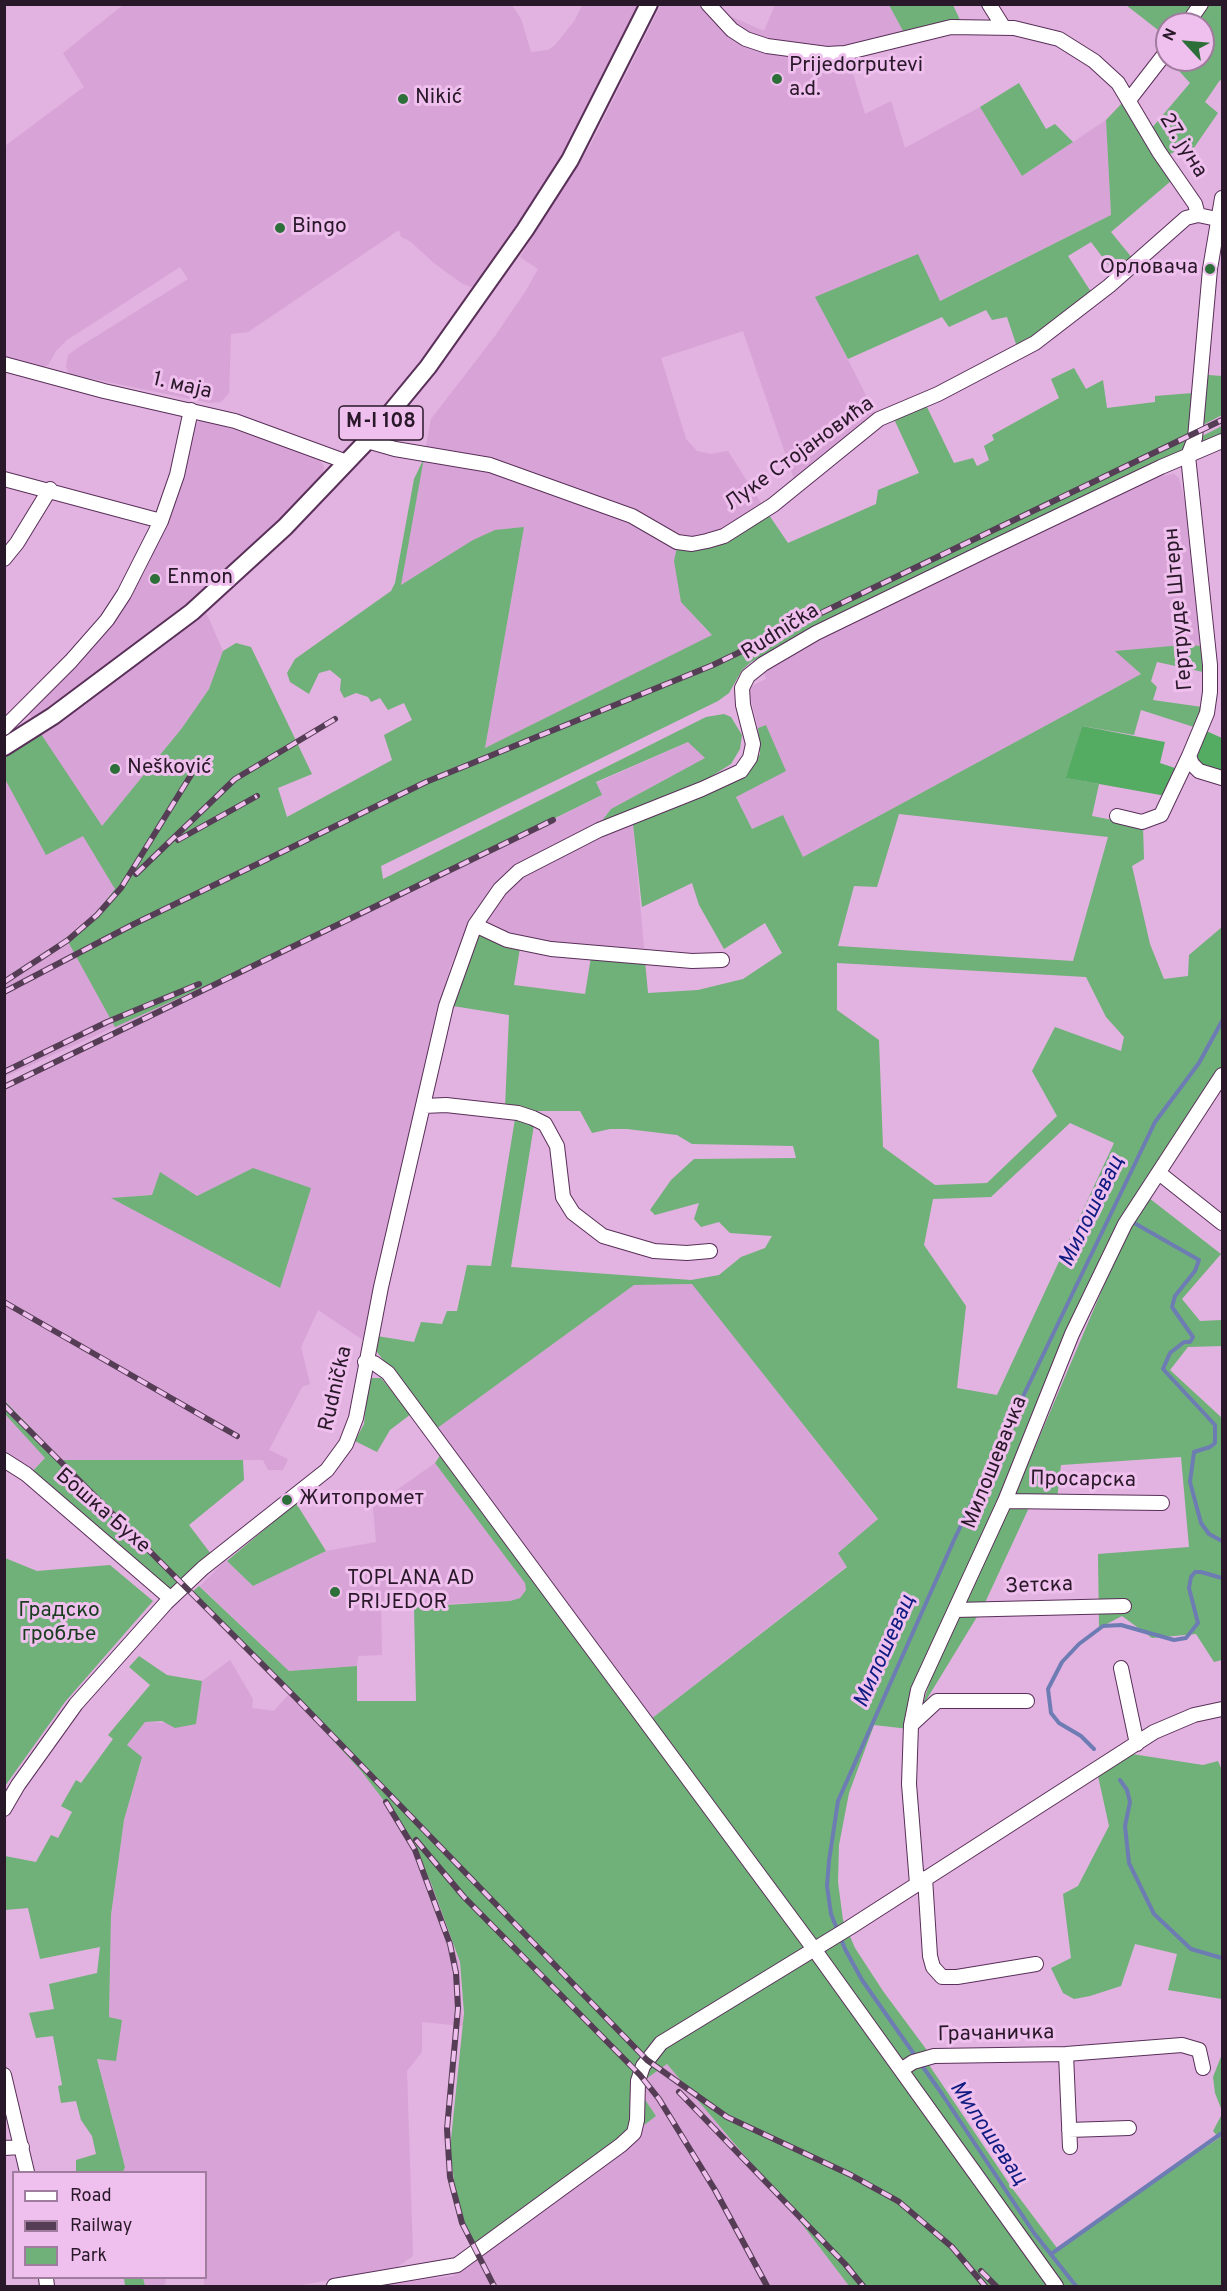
<!DOCTYPE html>
<html>
<head>
<meta charset="utf-8">
<style>
  body { margin:0 }
  #map { position:relative; width:1227px; height:2291px; overflow:hidden; background:#e2b2e0; font-family:Overpass,sans-serif }
  canvas { display:block }
  .frame { position:absolute; inset:0; border:6px solid #291829; pointer-events:none }
  .legend { position:absolute; left:12px; top:2171px; width:195px; height:108px; box-sizing:border-box; background:#efbfed; border:2px solid #a07c9f; margin:0; padding:8px 10px; list-style:none; font-size:18px; color:#291829 }
  .legend li { display:flex; align-items:center; gap:12px; height:30px }
  .legend b { width:30px; border:2px solid #a07c9f }
  .north { position:absolute; left:1155px; top:12px; width:60px; height:60px; box-sizing:border-box; background:#efbfed; border:2px solid #a07c9f; border-radius:50%; rotate:296deg; font-size:16px; font-weight:700; line-height:24px; text-align:center; color:#291829 }
  .north::after { content:''; display:block; margin:auto; width:21px; height:27px; background:#2d6f39; clip-path:polygon(50% 0,100% 100%,50% 72%,0 100%) }
</style>
</head>
<body>
<div id="map">
<canvas width="1227" height="2291"></canvas>
<div class="frame"></div>
<ul class="legend">
<li><b style="height:8px;background:#fff"></b>Road</li>
<li><b style="height:8px;background:#553d55"></b>Railway</li>
<li><b style="height:16px;background:#6fb178"></b>Park</li>
</ul>
<div class="north">N</div>
</div>
<script>
const c = document.querySelector('canvas').getContext('2d');
c.lineJoin = 'round';
function fillPath(path, color) {
  c.fillStyle = color;
  c.fill(path, 'evenodd');
}
function shape(rows) {
  const path = new Path2D();
  for (const r of rows) {
    path.moveTo(r[0], r[1]);
    for (let i = 2; i < r.length; i += 2) path.lineTo(r[i], r[i + 1]);
  }
  return path;
}
function strokePath(path, color, width, dash) {
  c.strokeStyle = color;
  c.lineWidth = width;
  c.lineCap = dash ? 'butt' : 'round';
  c.setLineDash(dash || []);
  c.stroke(path);
}
function label(font, color, halo, rows, align = 'center') {
  c.font = font + ' Overpass,sans-serif';
  c.lineWidth = 6;
  c.setLineDash([]);
  c.textBaseline = 'middle';
  c.strokeStyle = halo;
  c.fillStyle = color;
  for (const [text, x, y, turn = 0] of rows) {
    c.save();
    c.translate(x, y);
    c.rotate((+turn || 0) * Math.PI / 180);
    c.textAlign = isNaN(turn) ? turn : align;
    if (halo) c.strokeText(text, 0, 0);
    c.fillText(text, 0, 0);
    c.restore();
  }
}
const built = shape([
  [123,5,512,5,521,19,531,52,548,50,555,45,575,20,582,5,639,5,562,160,483,280,472,287,463,284,435,264,410,241,401,237,399,230,248,332,231,334,229,393,221,402,210,403,69,374,66,366,68,355,79,347,188,279,180,267,67,340,56,351,48,365,40,368,5,358,5,146,84,87,63,53],
  [661,5,705,5,764,31,775,5,889,5,903,31,837,50,841,69,850,64,865,114,891,101,905,148,980,107,1022,176,1106,120,1111,215,939,301,816,297,876,415,795,482,743,331,661,358,686,439,697,451,711,454,728,451,764,508,733,527,701,625,713,635,485,748,524,527,400,585,431,419,495,336,527,289,538,269,520,257,591,144],
  [201,419,319,458,324,467,322,476,310,489,259,542,204,608,223,651,217,672,209,689,182,728,102,826,115,889,95,914,66,939,315,936,601,796,596,783,689,742,705,758,611,809,598,826,555,844,509,873,490,890,474,915,450,967,423,1072,363,1340,318,1310,301,1347,310,1384,302,1387,269,1450,288,1459,283,1470,268,1470,263,1460,62,1460,5,1400,5,1087,118,1032,114,1027,5,1077,5,758,41,734,29,714,64,679,109,626,145,572,173,506,185,472,195,425],
  [253,1168,279,1288,113,1198,152,1195,160,1173,197,1196],
  [1174,474,1179,478,1185,503,1204,646,1116,651,1141,674,803,857,783,815,752,829,736,796,785,771,766,725,758,728,748,688,766,679,763,670,863,617,1157,477],
  [633,824,644,948,521,942,482,925,501,898,523,876,547,861],
  [693,1284,878,1520,838,1553,847,1566,651,1719,436,1429,634,1285],
  [5,1414,46,1458,33,1471,5,1455],
  [435,1463,525,1583,526,1590,520,1598,510,1601,381,1607,382,1655,358,1656,357,1666,289,1671,200,1586,226,1560,253,1586,326,1551,376,1542,373,1507],
  [230,1660,253,1699,252,1708,274,1711,290,1693,362,1772,404,1827,417,1850,459,1962,463,2026,422,2022,422,2052,407,2071,413,2256,393,2270,294,2286,204,2286,206,2172,123,2172,125,2167,97,2058,116,2060,121,2020,109,2017,111,1915,124,1820,142,1757,127,1745,145,1722,196,1724,202,1681],
  [667,2064,795,2215,849,2286,367,2286,454,2276,451,2261,656,2116,636,2085],
  [143,2278,166,2278,165,2286,145,2286]
]);
const green = shape([
  [889,5,953,5,961,22,903,31],
  [1126,5,1197,5,1183,24,1167,24,1167,37],
  [1205,5,1222,5,1222,82,1220,80,1205,102,1218,113,1189,155,1182,148,1166,156,1151,129,1190,83,1169,60,1203,60,1203,24,1191,24],
  [1019,83,1046,129,1055,124,1073,142,1022,176,980,107],
  [1124,101,1171,181,1111,232,1133,259,1116,275,1091,242,1068,256,1093,295,1017,347,1007,317,992,320,986,310,949,327,942,317,848,359,815,297,918,254,940,301,1111,215,1106,120],
  [1074,368,1086,389,1103,380,1107,408,1155,402,1155,396,1193,393,1187,448,1177,456,856,608,751,662,742,670,729,693,718,701,381,866,383,879,706,717,724,714,731,717,742,735,740,749,731,764,707,779,598,826,611,809,705,758,688,742,596,782,602,795,315,936,115,1027,66,938,95,914,115,889,83,836,46,855,5,779,4,758,41,734,102,826,182,728,209,689,223,651,236,643,251,647,312,774,278,788,287,817,392,760,384,735,412,720,404,703,388,710,380,698,371,702,368,697,356,693,344,698,340,690,341,679,330,670,319,673,309,694,290,682,287,673,295,659,391,591,395,583,414,479,424,458,401,585,473,540,495,530,524,527,485,748,712,635,681,602,674,561,677,547,730,539,769,515,788,543,876,504,878,490,919,473,894,419,926,405,954,463,973,458,977,466,989,460,984,446,994,440,992,435,1059,398,1051,379],
  [1208,375,1222,376,1222,415,1201,426],
  [1222,426,1222,439,1202,444,1202,436],
  [1183,645,1204,646,1208,673,1157,662,1151,681,1157,687,1153,700,1202,707,1197,728,1141,710,1134,735,1082,726,1067,778,1099,784,1092,816,1143,826,1144,859,1132,866,1150,944,1164,979,1188,976,1189,955,1222,927,1222,1067,1136,1201,909,1729,874,1725,849,1793,839,1845,838,1882,843,1920,855,1948,883,1991,929,2053,923,2056,1012,2188,1057,2248,1219,2138,1213,2131,1222,2114,1222,2286,849,2286,795,2215,667,2064,636,2086,656,2116,477,2251,463,2220,455,2189,450,2149,464,2013,460,1962,431,1883,404,1827,362,1772,272,1674,190,1594,199,1586,289,1671,357,1666,357,1701,416,1701,414,1607,510,1601,520,1598,526,1590,525,1583,435,1463,441,1454,651,1719,847,1567,838,1553,878,1519,692,1284,634,1285,436,1429,374,1348,377,1336,414,1342,421,1322,442,1324,447,1311,457,1311,467,1265,491,1266,515,1119,534,1125,511,1267,691,1280,719,1275,741,1257,765,1248,772,1236,730,1233,719,1222,701,1227,694,1219,699,1203,655,1215,650,1210,671,1180,694,1159,796,1158,793,1146,692,1144,677,1135,627,1129,610,1129,592,1133,580,1111,516,1111,505,1108,509,1015,453,1006,482,925,521,942,514,985,585,994,591,957,645,961,648,993,698,990,743,979,782,953,765,923,724,949,699,905,692,883,642,907,633,824,744,774,760,754,758,728,766,725,786,771,736,797,752,829,783,815,803,857,1141,674,1115,651],
  [899,814,1108,837,1073,961,838,946,854,886,877,887],
  [837,963,1086,977,1106,1017,1124,1037,1121,1051,1055,1027,1032,1071,1057,1116,987,1183,935,1185,883,1147,879,1040,837,1010],
  [1070,1123,1114,1143,997,1395,957,1388,966,1306,924,1245,933,1199,991,1197],
  [253,1168,311,1188,280,1288,111,1198,152,1195,160,1172,197,1196],
  [1149,1198,1221,1254,1182,1299,1200,1321,1222,1320,1222,1346,1188,1347,1170,1370,1222,1418,1222,1660,1214,1662,1196,1634,1152,1638,1122,1616,1099,1628,1098,1554,1189,1547,1181,1457,1061,1465,1057,1499,1033,1499,983,1607,922,1707,930,1681,1010,1506,1105,1283,1129,1230],
  [372,1378,381,1378,411,1414,390,1430,377,1452,355,1441,364,1424,368,1383],
  [4,1400,62,1460,243,1460,244,1480,189,1525,211,1554,174,1590,152,1581,30,1474,45,1458,5,1414],
  [296,1503,326,1551,253,1586,227,1561],
  [5,1558,37,1571,110,1565,153,1601,65,1702,5,1786],
  [139,1656,167,1675,202,1681,196,1724,175,1728,162,1721,145,1722,127,1745,142,1757,124,1820,111,1915,109,2017,122,2020,116,2061,97,2059,125,2167,123,2172,76,2172,76,2160,96,2154,92,2136,81,2120,76,2101,61,2103,58,2086,62,2085,53,2036,36,2038,29,2013,54,2009,49,1984,97,1973,100,1947,40,1959,28,1908,5,1910,5,1856,36,1862,51,1835,58,1838,72,1812,61,1806,76,1780,81,1783,113,1739,108,1735,150,1685,129,1667],
  [1132,1754,1203,1765,1218,1761,1222,1770,1222,1999,1168,1990,1177,1954,1135,1944,1121,1986,1090,1996,1074,1999,1063,1993,1051,1968,1071,1958,1063,1894,1078,1886,1109,1826,1098,1776],
  [1222,2054,1222,2111,1215,2093,1213,2077],
  [124,2278,143,2278,145,2286,125,2286]
]);
const forest = shape([
  [1082,726,1165,742,1160,763,1178,769,1166,796,1066,778],
  [1204,730,1222,738,1222,774,1197,763,1194,752]
]);
const stream = shape([
  [1136,1224,1199,1260,1195,1271,1175,1296,1172,1307,1193,1337,1190,1342,1184,1342,1170,1353,1163,1369,1215,1425,1215,1443,1210,1447,1194,1452,1190,1482,1201,1523,1209,1534,1222,1541],
  [1094,1749,1081,1736,1059,1723,1051,1713,1048,1689,1062,1662,1079,1644,1103,1626,1121,1625,1174,1640,1186,1638,1198,1623,1189,1588,1191,1577,1195,1572,1201,1572,1222,1578],
  [1120,1780,1127,1790,1130,1802,1125,1826,1129,1863,1154,1914,1191,1949,1222,1958],
  [1051,2254,1222,2133],
  [1076,2286,1034,2233,942,2094,862,1980,845,1949,831,1914,827,1886,829,1861,838,1801,954,1540,1155,1122,1199,1063,1222,1021]
]);
const minor = shape([
  [708,4,732,30,746,39,767,46,827,54,845,53,951,27,1014,28,1059,39,1094,61,1118,83,1159,152,1195,204,1198,215],
  [989,4,1004,28],
  [1187,24,1201,4],
  [1129,100,1167,51],
  [1222,198,1210,269,1195,438,1188,456,1210,665,1210,692,1207,713,1189,756,1192,764,1199,771,1222,778],
  [4,364,104,391,235,421,347,462],
  [367,441,395,449,490,465,632,516,677,542,692,544,707,541,724,536,773,505,879,419,938,394,1035,343,1109,286,1186,218,1198,215,1217,219],
  [4,479,161,521],
  [4,559,17,543,50,489],
  [4,728,71,661,107,620,124,594,161,521,177,475,191,410],
  [1117,816,1142,822,1161,815,1189,756],
  [475,925,507,940,551,949,692,961,722,960],
  [424,1106,446,1105,518,1113,533,1118,545,1124,557,1146,563,1197,573,1213,603,1236,654,1251,687,1253,710,1251],
  [1159,1173,1222,1223],
  [365,1362,374,1363,388,1373,814,1949,1056,2286],
  [4,1460,26,1474,170,1598],
  [1005,1501,1162,1503],
  [955,1610,1124,1606],
  [1121,1668,1137,1744],
  [911,1725,937,1701,1027,1701],
  [4,1809,18,1785,76,1704,166,1603,203,1568,327,1470,346,1444,356,1418,381,1287,446,1006,475,925,500,889,519,871,599,830,702,789,741,771,750,758,753,744,743,705,742,688,748,676,763,664,816,633,989,549,1161,467,1222,441],
  [925,1878,930,1956,933,1967,942,1977,957,1977,1036,1964],
  [917,1884,909,1784,911,1725,918,1690,1005,1501,1072,1334,1125,1224,1222,1075],
  [1066,2054,1070,2147],
  [901,2070,913,2062,934,2056,1066,2054,1182,2045,1199,2050,1203,2068],
  [4,2075,27,2172],
  [1069,2130,1129,2128],
  [4,2148,22,2147],
  [46,2278,47,2286],
  [334,2286,457,2265,621,2145,634,2133,637,2120,638,2081,643,2066,661,2043,849,1928,1154,1732,1194,1715,1222,1709]
]);
const major = shape([
  [4,747,53,716,192,612,285,527,367,441,428,367,525,230,570,160,649,4]
]);
const rail = shape([
  [178,840,257,796],
  [136,874,235,779,335,719],
  [4,982,68,940,97,915,121,888,191,775],
  [4,992,134,924,426,782,713,665,1222,420],
  [4,1072,107,1022,199,984],
  [4,1087,553,820],
  [4,1302,237,1436],
  [4,1405,294,1696,647,2060,727,2117,851,2175,898,2201,952,2247,985,2286],
  [386,1802,415,1850,450,1944,456,1973,458,2008,447,2129,450,2177,462,2223,494,2286],
  [416,1840,464,1897,640,2075,659,2099,715,2190,767,2286],
  [679,2092,845,2264,863,2286],
  [981,2271,996,2286]
]);
const markers = [
  [777,79,6,"#2d6f39"],
  [403,99,6,"#2d6f39"],
  [280,228,6,"#2d6f39"],
  [1210,269,6,"#2d6f39"],
  [155,579,6,"#2d6f39"],
  [115,769,6,"#2d6f39"],
  [287,1500,6,"#2d6f39"],
  [335,1592,6,"#2d6f39"]
];
const shields = [
  [381,423,84]
];
const shieldNames = [
  ["M-I 108",381,423]
];
const poiNames = [
  ["Prijedorputevi",789,67],
  ["a.d.",789,91],
  ["Nikić",415,99],
  ["Bingo",292,228],
  ["Орловача",1198,269,"right"],
  ["Enmon",167,579],
  ["Nešković",127,769],
  ["Житопромет",299,1500],
  ["TOPLANA AD",347,1580],
  ["PRIJEDOR",347,1604]
];
const streetNames = [
  ["27. јуна",1182,146,58],
  ["1. маја",182,387,13],
  ["Луке Стојановића",800,455,-36],
  ["Гертруде Штерн",1180,609,-95],
  ["Rudnička",781,633,-32],
  ["Rudnička",337,1389,-77],
  ["Милошевачка",996,1463,-68],
  ["Просарска",1083,1481,1],
  ["Бошка Бухе",102,1512,41],
  ["Зетска",1039,1587,-2],
  ["Грачаничка",996,2035,-1]
];
const parkNames = [
  ["Градско",59,1612],
  ["гробље",59,1636]
];
const waterNames = [
  ["Милошевац",1093,1212,-64],
  ["Милошевац",886,1652,-66],
  ["Милошевац",987,2134,56]
];
fillPath(built, '#d8a3d6');
fillPath(green, '#6fb178');
fillPath(forest, '#54ab62');
strokePath(stream, '#6e7cb4', 4);
strokePath(minor, '#583058', 16);
strokePath(major, '#583058', 20);
strokePath(minor, '#fff', 14);
strokePath(major, '#fff', 16);
strokePath(rail, '#553d55', 6);
strokePath(rail, '#efbfed', 4, [11]);
for (const [x, y, r, color] of markers) {
  const dot = new Path2D();
  dot.arc(x, y, r, 0, 2 * Math.PI);
  c.fillStyle = color;
  c.fill(dot);
  strokePath(dot, '#efbfed', 2);
}
for (const [x, y, w] of shields) {
  const box = new Path2D();
  box.roundRect(x - w / 2, y - 17, w, 34, 4.5);
  c.fillStyle = '#efbfed';
  c.fill(box);
  strokePath(box, '#291829', 1.5);
}
label('bold 20px', '#291829', null, shieldNames);
label('21px', '#291829', '#efbfed', poiNames, 'left');
label('21px', '#291829', '#efbfed', streetNames);
label('21px', '#193d1f', '#efbfed', parkNames);
label('italic 22px', '#0f1b80', '#efbfed', waterNames);
</script>
</body>
</html>
